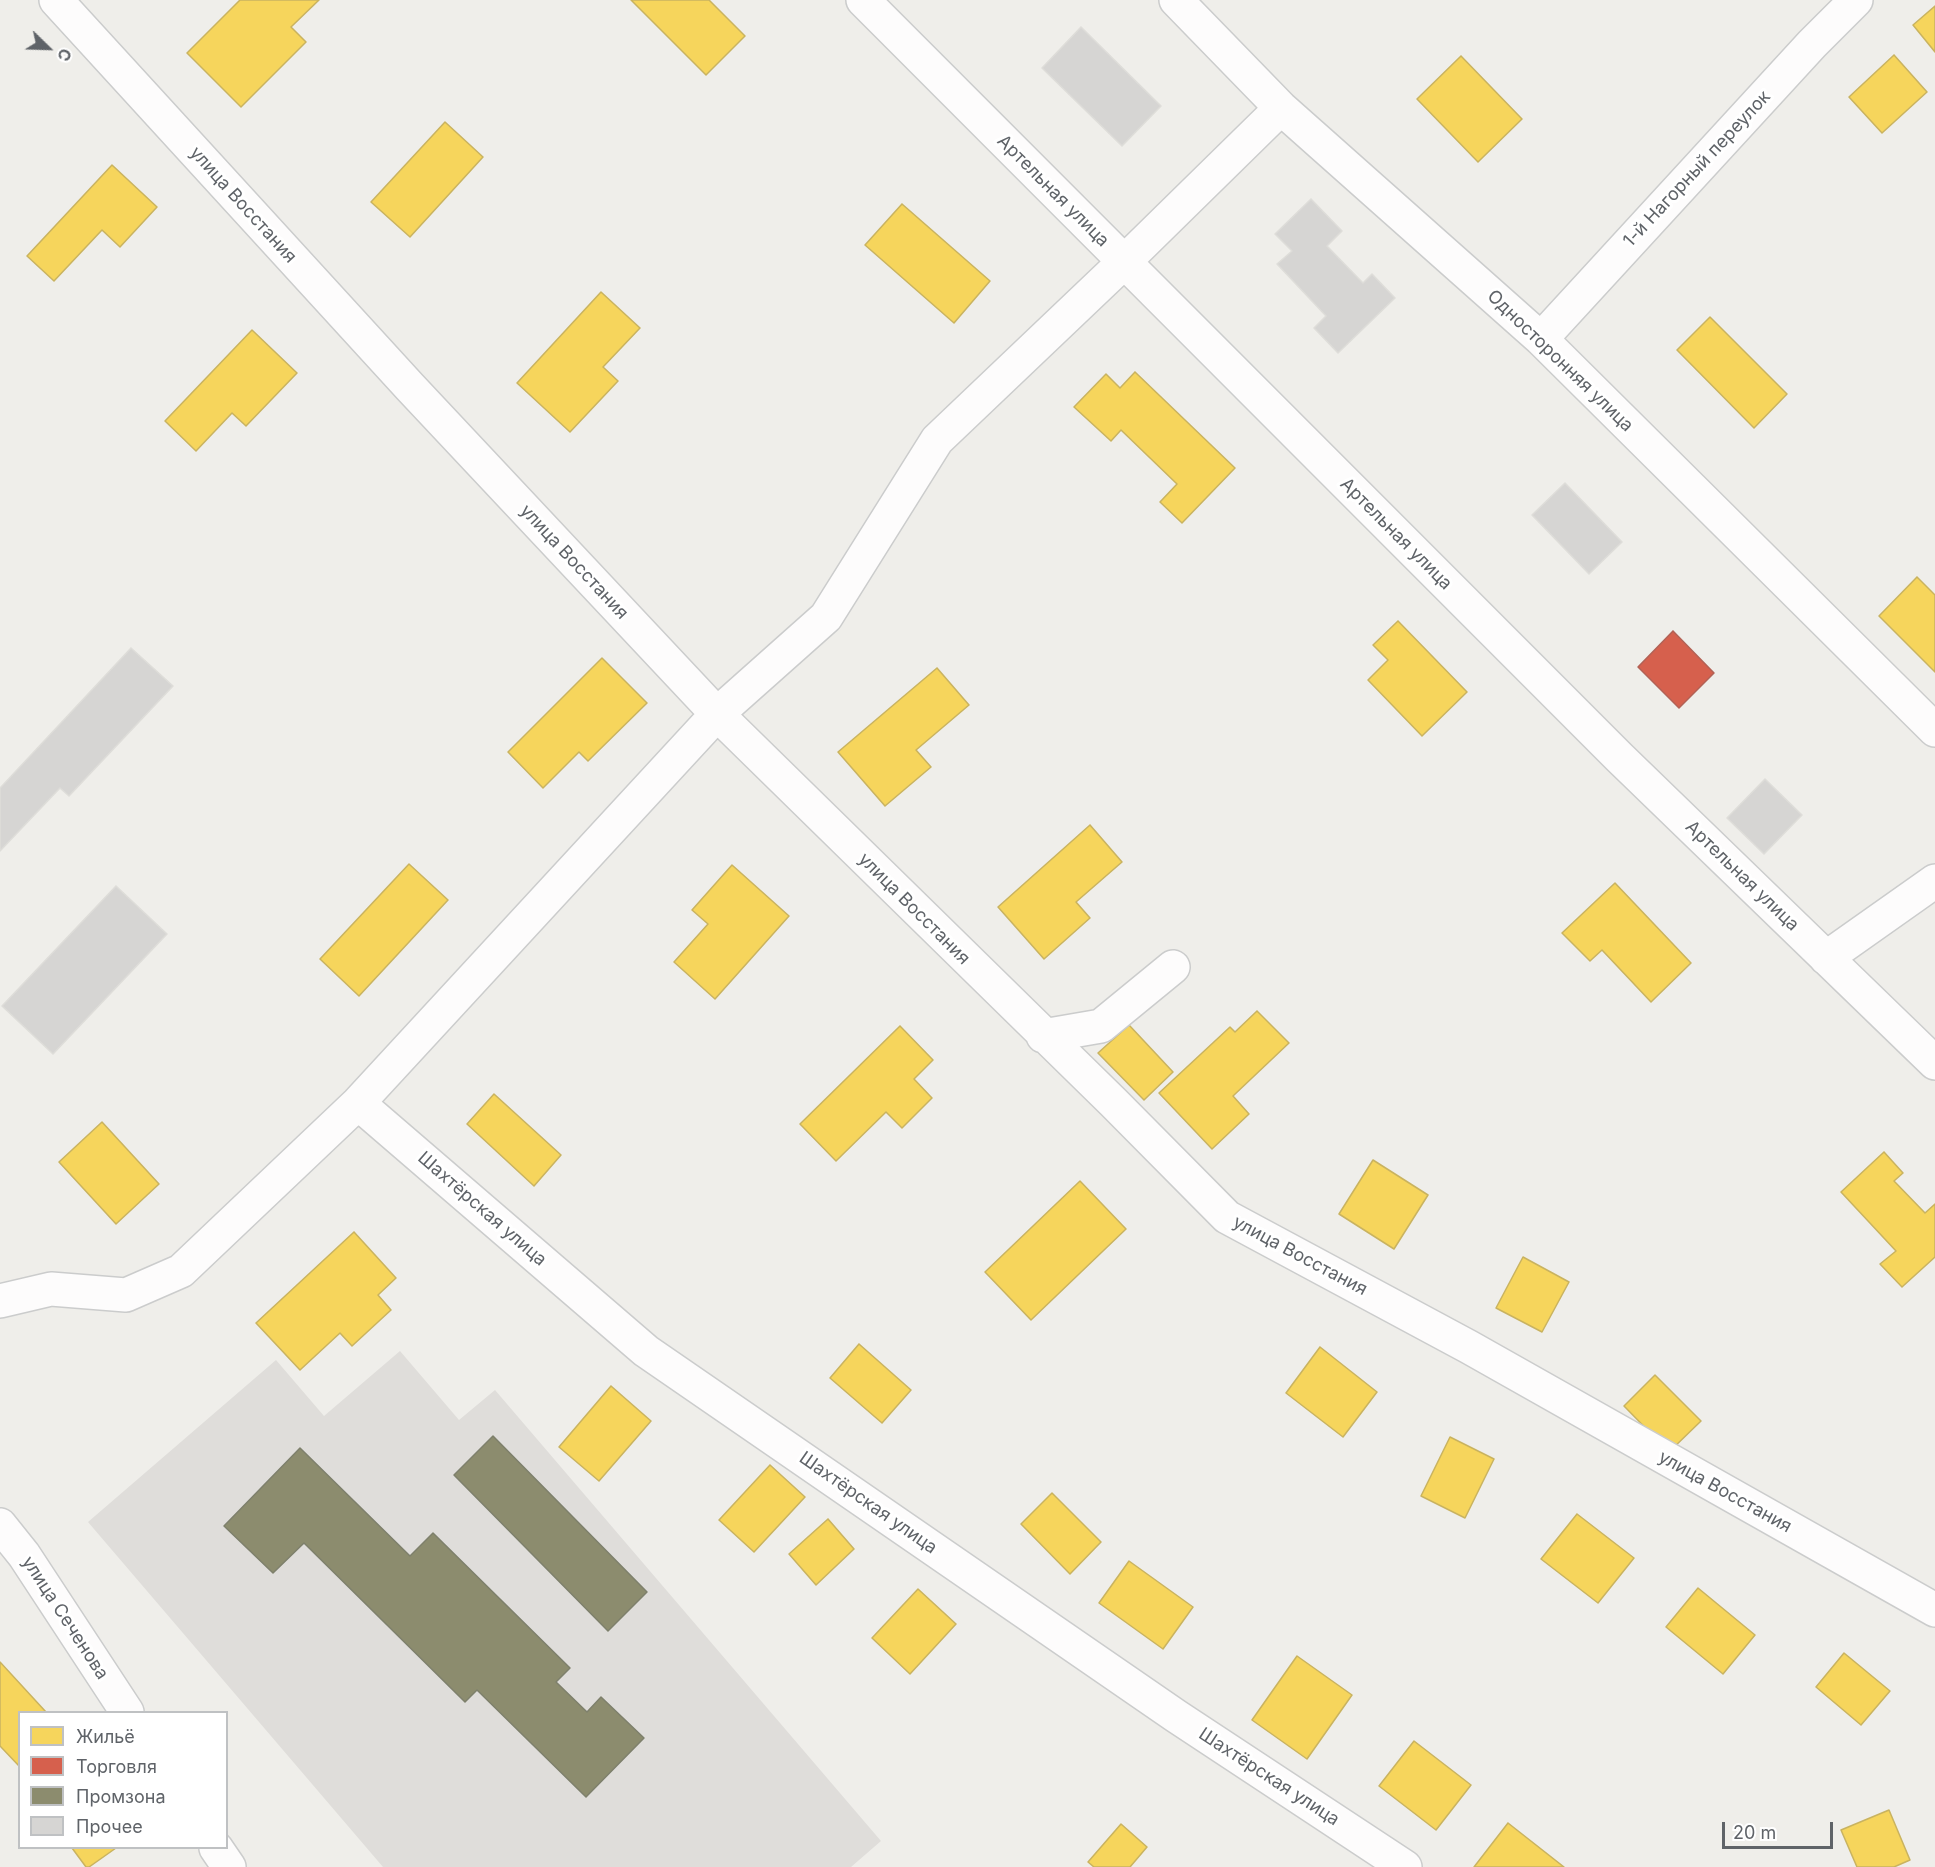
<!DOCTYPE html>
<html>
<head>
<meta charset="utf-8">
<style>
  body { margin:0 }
  #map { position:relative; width:1935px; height:1867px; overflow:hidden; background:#efeeea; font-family:Inter,sans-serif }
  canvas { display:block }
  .legend { position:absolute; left:18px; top:1711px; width:210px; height:138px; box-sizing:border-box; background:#fff; border:2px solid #bfc1c3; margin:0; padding:8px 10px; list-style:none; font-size:18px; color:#5f6368 }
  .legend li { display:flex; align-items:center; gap:12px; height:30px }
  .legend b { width:30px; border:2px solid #bfc1c3 }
  .north { position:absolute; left:18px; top:18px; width:60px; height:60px; -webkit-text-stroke:4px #fff; paint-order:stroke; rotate:113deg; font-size:16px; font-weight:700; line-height:24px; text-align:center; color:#5f6368 }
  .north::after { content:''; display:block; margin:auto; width:21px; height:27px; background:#5f6368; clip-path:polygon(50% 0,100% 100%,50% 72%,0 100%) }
  .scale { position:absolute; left:1722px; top:1822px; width:111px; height:27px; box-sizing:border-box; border:3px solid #5f6368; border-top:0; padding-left:8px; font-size:18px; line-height:21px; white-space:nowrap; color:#5f6368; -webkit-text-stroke:4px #fff; paint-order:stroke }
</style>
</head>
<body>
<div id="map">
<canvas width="1935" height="1867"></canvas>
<ul class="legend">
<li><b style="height:16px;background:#f6d55c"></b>Жильё</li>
<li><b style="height:16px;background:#d6604d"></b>Торговля</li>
<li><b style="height:16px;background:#8c8c6e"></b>Промзона</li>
<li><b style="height:16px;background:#d6d5d3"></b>Прочее</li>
</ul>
<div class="north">С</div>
<div class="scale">20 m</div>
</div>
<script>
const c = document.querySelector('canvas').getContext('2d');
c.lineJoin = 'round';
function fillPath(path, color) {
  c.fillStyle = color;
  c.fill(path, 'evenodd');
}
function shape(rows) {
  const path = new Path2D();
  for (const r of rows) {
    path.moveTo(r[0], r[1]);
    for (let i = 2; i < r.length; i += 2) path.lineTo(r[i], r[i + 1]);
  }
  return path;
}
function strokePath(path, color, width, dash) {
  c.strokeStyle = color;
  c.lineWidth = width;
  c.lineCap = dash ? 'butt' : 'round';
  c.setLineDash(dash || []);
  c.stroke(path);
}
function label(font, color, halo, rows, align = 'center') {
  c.font = font + ' Inter,sans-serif';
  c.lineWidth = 6;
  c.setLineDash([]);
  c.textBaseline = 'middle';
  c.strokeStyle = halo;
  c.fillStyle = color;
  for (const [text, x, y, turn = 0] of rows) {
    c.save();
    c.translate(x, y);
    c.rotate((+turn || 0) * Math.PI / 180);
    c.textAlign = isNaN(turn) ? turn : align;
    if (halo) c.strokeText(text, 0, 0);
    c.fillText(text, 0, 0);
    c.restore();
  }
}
const industrial = shape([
  [400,1351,459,1420,495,1390,881,1841,851,1867,383,1867,88,1522,276,1360,324,1416]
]);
const homes = shape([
  [240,0,319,0,291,27,306,42,241,107,187,53,240,0],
  [631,0,709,0,745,36,706,75,631,0],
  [1935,6,1935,52,1913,25,1935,6],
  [1894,55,1927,92,1882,133,1849,97,1894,55],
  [1461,56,1522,119,1478,162,1417,99,1461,56],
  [445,122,483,157,410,237,371,202,445,122],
  [112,165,157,207,120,247,102,230,54,281,27,256,112,165],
  [902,204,990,281,954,323,865,245,902,204],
  [601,292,640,328,603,367,618,381,570,432,517,383,601,292],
  [1710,317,1787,394,1754,428,1677,350,1710,317],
  [252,330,297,373,246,426,232,413,196,451,165,421,252,330],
  [1135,372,1235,468,1182,523,1160,502,1177,484,1121,430,1111,441,1074,407,1106,374,1120,388,1135,372],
  [1917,577,1935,595,1935,672,1879,616,1917,577],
  [1398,621,1467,692,1422,736,1368,680,1388,660,1373,645,1398,621],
  [602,658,647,703,588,761,579,752,543,788,508,752,602,658],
  [937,668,969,705,916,750,931,767,885,806,838,752,937,668],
  [1090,825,1122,862,1076,902,1090,918,1044,959,998,907,1090,825],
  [409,864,448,900,359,996,320,959,409,864],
  [732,865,789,916,715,999,674,962,708,924,692,910,732,865],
  [1615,883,1691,963,1651,1002,1602,950,1590,961,1562,933,1615,883],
  [1257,1011,1289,1043,1233,1096,1249,1114,1212,1149,1159,1093,1230,1027,1235,1032,1257,1011],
  [1129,1025,1173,1072,1144,1100,1098,1053,1129,1025],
  [900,1026,933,1060,914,1079,932,1098,902,1128,886,1112,836,1161,800,1124,900,1026],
  [494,1094,561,1155,534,1186,467,1124,494,1094],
  [102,1122,159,1184,116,1224,59,1162,102,1122],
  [1884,1152,1903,1173,1894,1181,1925,1213,1935,1204,1935,1257,1902,1287,1880,1264,1896,1251,1841,1192,1884,1152],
  [1373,1160,1428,1195,1394,1249,1339,1214,1373,1160],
  [1080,1181,1126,1229,1031,1320,985,1272,1080,1181],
  [354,1232,396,1278,378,1295,391,1310,352,1346,340,1333,300,1370,256,1323,354,1232],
  [1523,1257,1569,1282,1542,1332,1496,1308,1523,1257],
  [859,1344,911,1390,882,1423,830,1378,859,1344],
  [1320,1347,1377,1392,1343,1437,1286,1393,1320,1347],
  [1655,1375,1701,1421,1669,1452,1624,1406,1655,1375],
  [611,1386,651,1421,599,1481,559,1447,611,1386],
  [1450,1437,1494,1459,1465,1518,1421,1496,1450,1437],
  [770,1465,805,1497,754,1552,719,1520,770,1465],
  [1052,1493,1101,1542,1070,1574,1021,1524,1052,1493],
  [1577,1514,1634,1558,1598,1603,1541,1559,1577,1514],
  [828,1519,854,1549,816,1585,789,1554,828,1519],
  [1129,1561,1193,1607,1163,1649,1099,1603,1129,1561],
  [1698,1588,1755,1635,1723,1674,1666,1627,1698,1588],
  [918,1589,956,1624,910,1674,872,1638,918,1589],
  [1844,1653,1890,1691,1861,1725,1816,1687,1844,1653],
  [1297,1656,1352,1695,1307,1759,1252,1720,1297,1656],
  [0,1662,46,1712,20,1712,19,1766,0,1746,0,1662],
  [1414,1741,1471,1785,1436,1830,1379,1786,1414,1741],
  [1889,1810,1910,1860,1894,1867,1857,1867,1841,1830,1889,1810],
  [1508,1823,1564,1867,1474,1867,1508,1823],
  [1121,1824,1147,1847,1130,1867,1094,1867,1088,1862,1121,1824],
  [72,1848,116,1848,89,1867,86,1867,72,1848]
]);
const shops = shape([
  [1673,631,1714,673,1679,708,1638,667,1673,631]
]);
const industry = shape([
  [493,1436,647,1592,608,1631,454,1475,493,1436],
  [300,1448,410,1556,433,1533,570,1668,556,1682,587,1712,601,1697,644,1738,586,1797,477,1690,465,1702,304,1543,273,1573,224,1526,300,1448]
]);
const building = shape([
  [1081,27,1161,106,1122,146,1042,68,1081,27],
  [1311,199,1342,231,1327,246,1363,283,1372,274,1395,298,1338,353,1314,328,1326,316,1277,264,1292,251,1275,234,1311,199],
  [1565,483,1622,542,1589,574,1532,515,1565,483],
  [131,648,173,686,69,796,60,788,0,851,0,788,131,648],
  [1765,779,1802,815,1764,854,1727,818,1765,779],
  [116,886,167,934,53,1054,2,1006,116,886]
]);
const minor = shape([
  [56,0,410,387,717,714,1113,1102,1227,1217,1469,1347,1935,1610],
  [863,0,1619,757,1935,1063],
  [1176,0,1281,108,1541,339,1935,730],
  [1541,339,1812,44,1856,0],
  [1826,958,1935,881],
  [1043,1036,1101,1026,1173,967],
  [358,1103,646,1351,1176,1716,1405,1867],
  [0,1301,51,1289,126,1295,181,1271,358,1103,717,714,826,617,937,440,1124,262,1281,108],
  [0,1525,24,1555,127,1712],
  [216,1848,229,1867]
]);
const streetNames = [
  ["1-й Нагорный переулок",1697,169,-47],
  ["Артельная улица",1053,191,45],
  ["улица Восстания",243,205,48],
  ["Односторонняя улица",1560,361,44],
  ["Артельная улица",1396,534,45],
  ["улица Восстания",574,562,47],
  ["Артельная улица",1742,876,44],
  ["улица Восстания",914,909,45],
  ["Шахтёрская улица",482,1209,41],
  ["улица Восстания",1300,1256,28],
  ["улица Восстания",1725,1492,29],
  ["Шахтёрская улица",868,1503,35],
  ["улица Сеченова",65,1618,57],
  ["Шахтёрская улица",1269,1777,33]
];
fillPath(industrial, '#dfddda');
fillPath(homes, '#f6d55c');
strokePath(homes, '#c9b360', 1.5);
fillPath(shops, '#d6604d');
strokePath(shops, '#b26155', 1.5);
fillPath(industry, '#8c8c6e');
strokePath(industry, '#7e806c', 1.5);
fillPath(building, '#d6d5d3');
strokePath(building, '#deddd9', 1.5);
strokePath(minor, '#cbcccc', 36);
strokePath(minor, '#fdfcfc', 33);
label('18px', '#5f6368', '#fff', streetNames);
</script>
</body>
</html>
